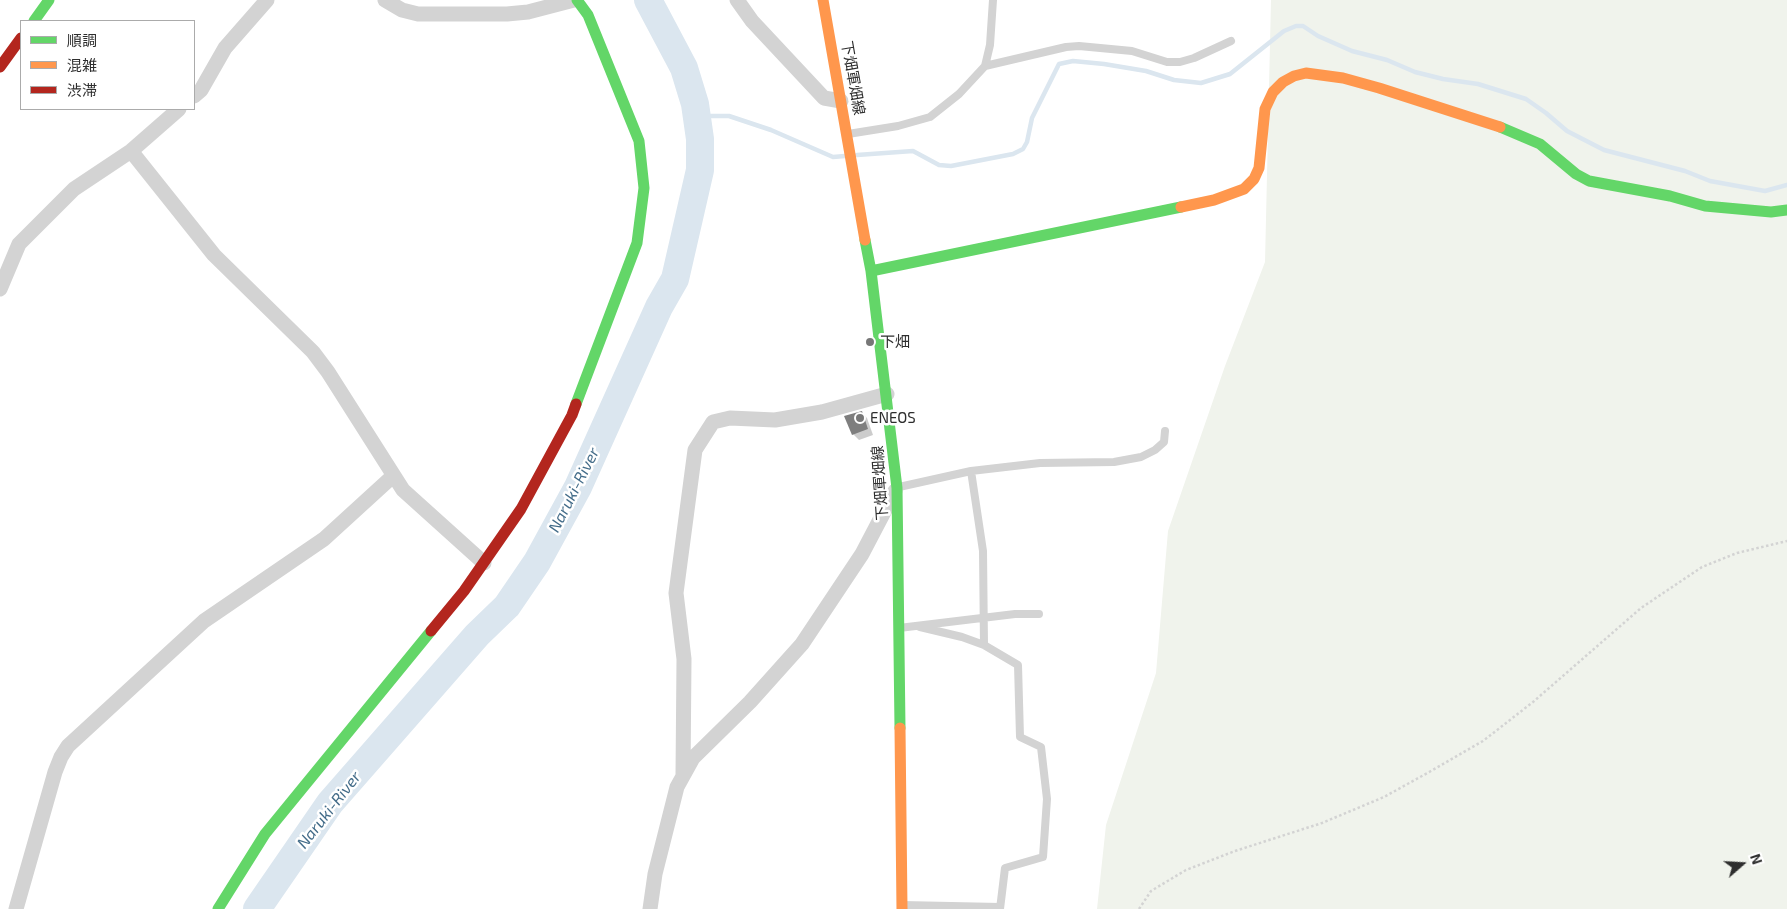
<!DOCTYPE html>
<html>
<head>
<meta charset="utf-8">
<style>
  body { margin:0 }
  #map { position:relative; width:1787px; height:909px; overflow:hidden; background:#fff; font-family:"Exo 2","Noto Sans JP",sans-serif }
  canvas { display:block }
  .legend { position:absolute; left:20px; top:20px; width:175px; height:90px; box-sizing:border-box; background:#fff; border:1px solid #ababab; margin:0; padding:6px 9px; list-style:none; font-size:15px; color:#2e2e2e }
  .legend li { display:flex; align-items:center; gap:10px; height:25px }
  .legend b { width:25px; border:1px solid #ababab }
  .north { position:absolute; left:1717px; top:839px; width:50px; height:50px; -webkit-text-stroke:4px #fff; paint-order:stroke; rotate:71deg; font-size:14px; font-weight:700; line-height:20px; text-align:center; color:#2e2e2e }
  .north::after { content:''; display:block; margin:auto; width:18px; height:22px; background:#2e2e2e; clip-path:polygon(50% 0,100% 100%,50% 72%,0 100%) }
</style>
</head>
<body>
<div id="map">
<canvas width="1787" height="909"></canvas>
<ul class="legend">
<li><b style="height:6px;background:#63d668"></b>順調</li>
<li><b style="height:6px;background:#ff974d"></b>混雑</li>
<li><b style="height:6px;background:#b3261e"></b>渋滞</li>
</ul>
<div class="north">N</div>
</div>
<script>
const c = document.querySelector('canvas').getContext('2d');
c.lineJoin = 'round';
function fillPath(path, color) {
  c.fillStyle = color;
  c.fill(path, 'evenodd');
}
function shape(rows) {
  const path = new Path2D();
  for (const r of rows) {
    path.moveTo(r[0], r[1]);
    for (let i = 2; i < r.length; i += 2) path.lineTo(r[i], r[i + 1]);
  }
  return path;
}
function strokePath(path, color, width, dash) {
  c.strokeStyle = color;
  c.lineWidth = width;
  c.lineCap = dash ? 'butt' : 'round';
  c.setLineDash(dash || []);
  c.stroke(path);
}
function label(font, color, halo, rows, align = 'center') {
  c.font = font + ' "Exo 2","Noto Sans JP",sans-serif';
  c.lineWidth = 5;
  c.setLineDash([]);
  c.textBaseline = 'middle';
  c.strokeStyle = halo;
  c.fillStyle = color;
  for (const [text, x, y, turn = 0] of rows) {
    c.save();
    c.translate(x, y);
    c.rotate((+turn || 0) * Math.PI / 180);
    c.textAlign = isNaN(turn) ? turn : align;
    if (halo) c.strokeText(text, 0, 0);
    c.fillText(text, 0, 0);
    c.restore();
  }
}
const green = shape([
  [1271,0,1787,0,1787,909,1097,909,1106,825,1156,673,1168,531,1225,366,1265,262]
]);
const shadow = shape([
  [861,412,867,418,873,435,859,440,853,434]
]);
const stream = shape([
  [650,4,654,0],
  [697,116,729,116,771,130,833,157,845,156],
  [857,155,913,151,939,165,951,166,1013,154,1023,149,1027,142,1032,118,1059,64,1073,61,1104,64,1146,71,1174,80,1201,83,1230,74,1284,31,1296,26,1303,26,1318,36,1352,51,1387,60,1415,72,1443,79,1478,84,1526,99,1546,113,1567,131,1604,150,1685,171,1710,181,1765,191,1787,185]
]);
const river = shape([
  [257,909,330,803,477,635,507,606,537,562,578,487,659,307,675,279,700,170,700,139,695,104,684,68,648,0]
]);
const building = shape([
  [862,411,868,429,852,435,844,416]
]);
const path = shape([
  [1139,909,1151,891,1186,870,1235,851,1322,823,1384,797,1431,771,1483,741,1533,702,1641,608,1702,567,1737,553,1787,541]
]);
const lane = shape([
  [985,66,1066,47,1079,46,1132,51,1167,62,1180,62,1194,58,1231,41],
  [848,134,898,126,930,117,959,94,985,66,990,45,993,0],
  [971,471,983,551,984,645],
  [899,487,971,471,1040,463,1114,462,1141,457,1155,450,1164,442,1165,431],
  [920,627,962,637,984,645,1018,665,1020,737,1041,747,1047,799,1043,857,1005,868,1000,909],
  [899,628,1015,614,1039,614],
  [902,905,1000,907]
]);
const street = shape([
  [385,0,402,10,418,14,507,14,528,12,574,0],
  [737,0,752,21,824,98,841,101],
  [194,96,201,90,225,48,267,0],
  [131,151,214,255,313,352,328,372,403,490,484,563],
  [0,289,19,244,74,189,131,151,179,109],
  [683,775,684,659,676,593,695,450,713,422,730,418,775,420,822,412,887,394],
  [16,909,55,772,61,757,68,746,204,621,324,539,393,476],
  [650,909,655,874,677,787,693,758,750,702,802,644,862,554,895,491]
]);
const fast = shape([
  [34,21,49,0],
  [1500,127,1540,144,1576,174,1589,181,1670,196,1705,206,1771,212,1787,210],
  [865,240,871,271,897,488,900,728],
  [871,271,1181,207],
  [576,404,637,243,644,188,639,141,588,15,577,0],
  [218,909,265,834,431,631]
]);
const slow = shape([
  [823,0,865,240],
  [1181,207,1214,200,1244,189,1254,179,1259,168,1265,109,1273,92,1283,82,1294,76,1306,73,1343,78,1379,88,1500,127],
  [900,728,902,909]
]);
const jam = shape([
  [0,67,21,38],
  [431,631,464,591,521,509,572,415,576,404]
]);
const markers = [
  [870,342,5,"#777"],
  [860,418,5,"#777"]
];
const streetNames = [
  ["下畑軍畑線",853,78,80],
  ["下畑軍畑線",880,483,-94]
];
const poiNames = [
  ["下畑",880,342],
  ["ENEOS",870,418]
];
const waterNames = [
  ["Naruki-River",574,490,-63],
  ["Naruki-River",329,810,-52]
];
fillPath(green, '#f0f3ec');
fillPath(shadow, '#0003');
strokePath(stream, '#dbe6ef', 4.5);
strokePath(river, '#dbe6ef', 28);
fillPath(building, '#7e7e7e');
strokePath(path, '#d3d3d3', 2.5, [2.5, 2.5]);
strokePath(lane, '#d3d3d3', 8);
strokePath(street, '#d3d3d3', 15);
strokePath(fast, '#63d668', 11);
strokePath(slow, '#ff974d', 11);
strokePath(jam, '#b3261e', 11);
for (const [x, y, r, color] of markers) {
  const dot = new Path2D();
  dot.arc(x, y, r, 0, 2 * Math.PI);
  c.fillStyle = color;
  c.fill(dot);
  strokePath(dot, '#fff', 2);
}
label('15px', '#2e2e2e', '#fff', streetNames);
label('15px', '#2e2e2e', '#fff', poiNames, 'left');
label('italic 16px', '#436c89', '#fff', waterNames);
</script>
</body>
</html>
